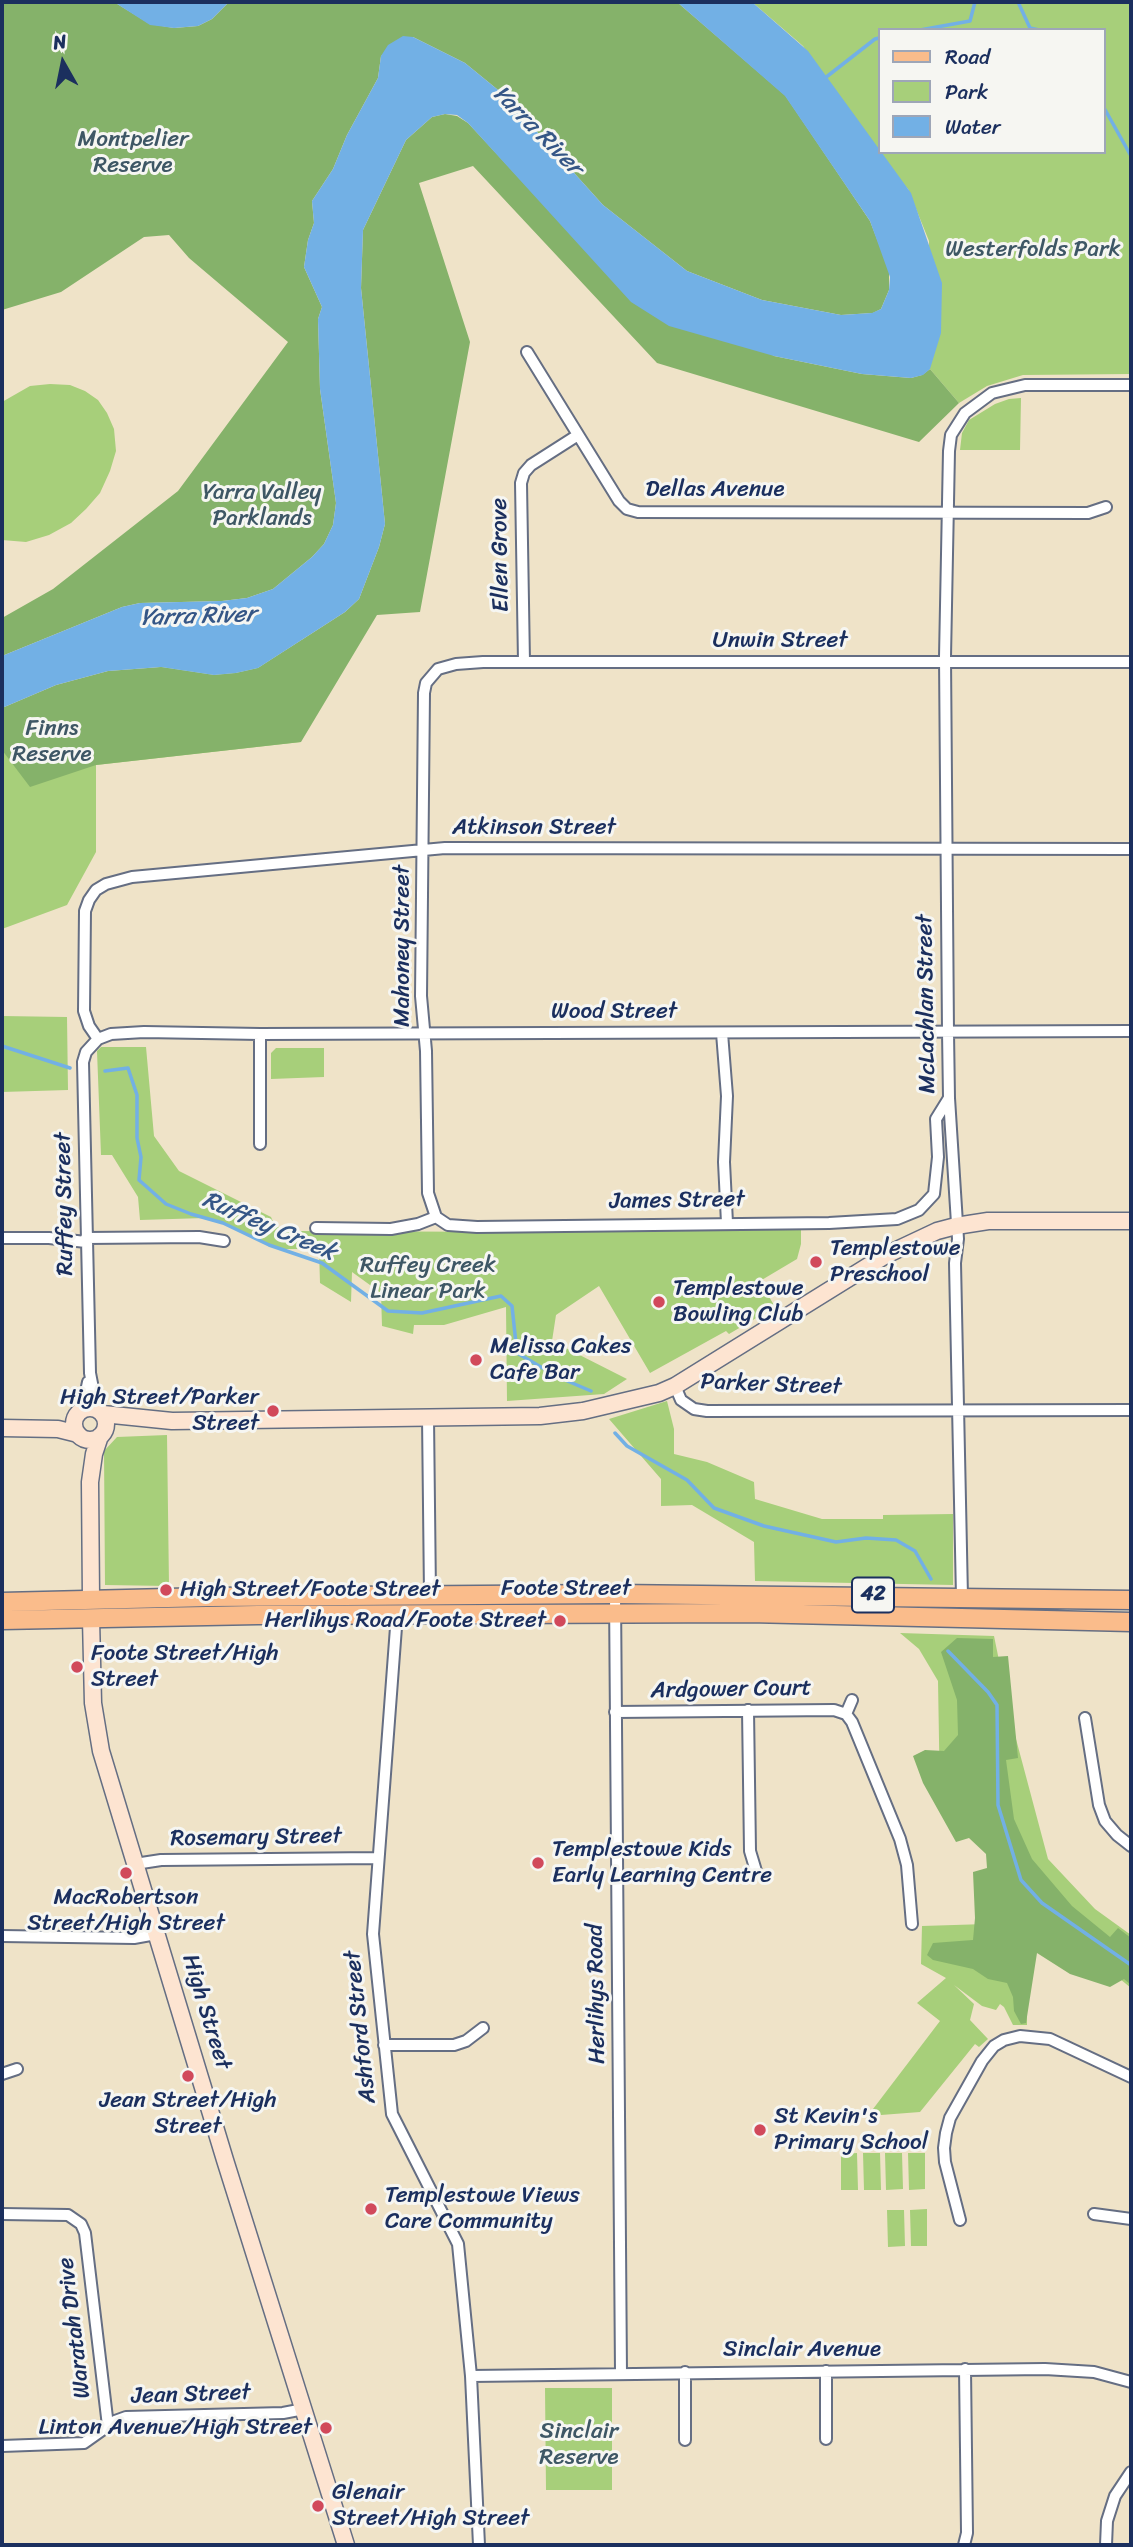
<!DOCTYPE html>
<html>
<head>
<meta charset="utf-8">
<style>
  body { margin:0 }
  #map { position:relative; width:1133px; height:2547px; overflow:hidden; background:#efe3c8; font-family:Sriracha,sans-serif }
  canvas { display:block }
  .frame { position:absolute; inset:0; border:4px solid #1b2f5e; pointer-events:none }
  .legend { position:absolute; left:878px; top:28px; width:228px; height:126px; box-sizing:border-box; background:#f6f6f2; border:2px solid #9ea6b7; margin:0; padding:9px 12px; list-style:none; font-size:21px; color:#1b2f5e }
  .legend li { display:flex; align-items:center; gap:14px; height:35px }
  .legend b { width:35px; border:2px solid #9ea6b7 }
  .north { position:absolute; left:28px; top:28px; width:70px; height:70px; -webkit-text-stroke:5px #f6f6f2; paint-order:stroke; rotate:351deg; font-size:19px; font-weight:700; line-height:28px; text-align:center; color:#1b2f5e }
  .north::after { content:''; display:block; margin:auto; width:24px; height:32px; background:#1b2f5e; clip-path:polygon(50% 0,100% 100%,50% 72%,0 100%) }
</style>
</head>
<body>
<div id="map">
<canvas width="1133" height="2547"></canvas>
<div class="frame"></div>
<ul class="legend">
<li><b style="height:9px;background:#fabc8b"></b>Road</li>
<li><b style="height:19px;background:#a7cf7a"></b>Park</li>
<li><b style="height:19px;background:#72b0e5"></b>Water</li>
</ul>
<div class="north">N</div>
</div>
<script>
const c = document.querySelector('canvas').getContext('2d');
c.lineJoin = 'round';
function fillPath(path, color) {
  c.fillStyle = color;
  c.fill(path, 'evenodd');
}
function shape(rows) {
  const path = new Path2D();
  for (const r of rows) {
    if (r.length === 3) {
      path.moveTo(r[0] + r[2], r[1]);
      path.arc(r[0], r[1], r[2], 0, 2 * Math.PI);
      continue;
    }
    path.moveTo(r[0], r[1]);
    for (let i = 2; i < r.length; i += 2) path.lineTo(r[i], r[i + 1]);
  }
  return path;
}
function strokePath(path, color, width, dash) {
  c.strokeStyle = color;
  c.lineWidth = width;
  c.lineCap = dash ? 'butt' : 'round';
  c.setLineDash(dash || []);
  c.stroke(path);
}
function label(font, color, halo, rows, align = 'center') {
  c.font = font + ' Sriracha,sans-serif';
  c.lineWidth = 6;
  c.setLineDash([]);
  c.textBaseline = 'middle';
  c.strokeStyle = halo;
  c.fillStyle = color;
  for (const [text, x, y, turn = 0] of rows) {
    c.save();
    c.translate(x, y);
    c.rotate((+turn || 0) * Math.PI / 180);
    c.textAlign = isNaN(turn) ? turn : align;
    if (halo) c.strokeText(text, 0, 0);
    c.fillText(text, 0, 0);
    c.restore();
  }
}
const green = shape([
  [752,2,1131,2,1131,374,1023,375,987,386,959,403,930,369,929,241,908,189,858,134,803,46],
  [879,30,1103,30,1103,152,879,152],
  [50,384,70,385,85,391,98,400,107,413,114,429,116,451,110,471,100,493,86,509,71,523,49,535,26,542,2,540,2,402,30,386],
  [1021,398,1020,450,960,450,962,433,969,420,995,404,1009,399],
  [302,640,301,742,96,765,96,852,67,905,2,929,2,708,161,667,214,675,236,673,258,668],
  [2,1016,67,1017,68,1090,2,1092],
  [101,1047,146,1047,154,1136,179,1171,271,1217,275,1226,294,1231,521,1232,801,1228,801,1244,797,1259,760,1281,775,1307,729,1334,726,1331,650,1373,599,1286,556,1315,552,1341,627,1379,604,1394,507,1401,506,1307,444,1325,414,1325,413,1334,382,1326,381,1293,352,1272,351,1302,320,1283,319,1249,280,1249,223,1223,205,1218,140,1220,138,1197,112,1155,101,1155,97,1051],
  [276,1048,324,1048,324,1077,271,1079,271,1053],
  [667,1401,674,1429,674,1454,707,1462,754,1482,755,1499,822,1519,883,1519,883,1515,953,1514,953,1585,755,1581,754,1542,692,1505,661,1506,661,1479,609,1419],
  [167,1435,169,1586,105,1585,104,1451,117,1437],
  [900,1633,994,1636,1012,1724,1048,1859,1095,1909,1131,1935,1131,1988,1114,1974,1027,1945,1027,2025,1013,2025,1004,2007,1000,2004,996,2010,982,2006,954,1985,974,2004,970,2020,988,2039,979,2047,975,2044,920,2112,881,2115,873,2109,940,2021,917,2003,946,1978,921,1964,922,1926,986,1924,999,1868,940,1798,938,1681,919,1649],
  [857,2153,858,2190,841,2190,841,2154],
  [863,2153,880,2153,881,2190,864,2190],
  [885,2153,902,2153,903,2189,886,2190],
  [908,2153,925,2153,925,2189,909,2190],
  [927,2209,927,2246,911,2246,910,2210],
  [887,2210,904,2210,905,2246,888,2247],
  [545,2388,612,2388,612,2490,546,2490]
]);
const forest = shape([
  [2,2,114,2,150,24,174,28,198,26,212,19,229,2,677,2,785,95,870,221,889,270,889,290,881,309,873,313,841,315,762,300,687,271,603,205,503,94,465,63,413,37,381,56,378,78,347,135,333,169,312,201,314,223,308,240,304,267,322,307,318,319,320,389,336,503,333,525,324,544,312,557,273,589,247,598,222,601,140,603,122,607,2,656,2,618,53,589,178,491,288,342,189,258,169,235,144,237,61,292,2,310],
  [445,114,457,116,468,123,521,180,774,356,862,374,911,378,922,375,930,369,959,403,919,442,657,363,473,166,419,183,470,342,420,612,377,615,301,742,96,765,30,787,2,750,2,708,56,685,108,671,161,667,214,675,236,673,258,668,345,612,359,599,379,547,385,524,361,288,363,230,406,140,432,117],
  [957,1638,993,1639,993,1657,1008,1656,1018,1758,1006,1760,1014,1819,1032,1859,1072,1906,1110,1937,1118,1928,1131,1938,1131,1985,1124,1979,1110,1987,1070,1974,1037,1953,1026,2023,1021,2024,1014,2011,1013,1997,1007,1983,988,1979,973,1969,933,1960,927,1955,933,1943,973,1940,975,1918,973,1872,987,1868,986,1854,969,1838,956,1842,923,1783,913,1756,925,1750,944,1751,958,1735,957,1700,941,1652]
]);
const water = shape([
  [114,2,229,2,212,19,198,26,174,28,150,25],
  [677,2,752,2,808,51,911,193,942,283,941,333,930,369,923,375,911,378,862,374,774,356,669,326,631,302,468,123,457,115,445,114,432,117,406,140,363,230,361,288,385,524,379,547,359,599,345,612,258,668,236,673,214,675,161,667,108,671,56,685,2,708,2,656,122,607,140,603,222,601,247,598,273,589,312,557,324,544,333,525,336,503,320,389,318,319,322,307,304,267,308,240,314,223,312,201,333,169,347,135,378,78,381,56,388,45,403,36,413,37,465,63,503,94,603,205,687,271,762,300,841,315,872,313,881,309,889,290,890,277,870,221,785,96]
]);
const stream = shape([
  [1018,2,1030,28,1039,30],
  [920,30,970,21,975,2],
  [825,78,875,39,879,38],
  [1103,106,1131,156],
  [2,1046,70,1068],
  [105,1071,128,1068,137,1095,137,1138,141,1157,139,1180,166,1204,191,1214,223,1223,269,1245,322,1263,388,1311,422,1313,501,1296,512,1306,517,1353,558,1377,591,1391],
  [615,1433,627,1446,687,1480,714,1508,764,1526,836,1542,866,1538,896,1540,915,1551,931,1579],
  [948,1651,988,1692,997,1705,998,1805,1021,1880,1042,1903,1131,1965]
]);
const minor = shape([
  [527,352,619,501,627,509,638,512,1088,513,1106,507],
  [524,662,521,483,524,473,531,465,578,435],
  [722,1033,727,1096,724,1162,727,1223],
  [260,1034,260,1144],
  [98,1039,89,1026,84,1011,85,911,89,900,96,890,106,884,132,877,445,848,1131,849],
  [436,1217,428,1193,426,1051,421,996,424,693,426,683,438,669,456,664,483,662,1131,662],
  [316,1228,391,1229,418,1224,436,1217,448,1225,477,1227,829,1223,897,1219,919,1210,934,1194,938,1157,936,1119,949,1098],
  [2,1238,49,1238,86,1242],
  [86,1238,199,1237,224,1241],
  [675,1386,681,1400,694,1409,707,1411,1131,1410],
  [97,1409,90,1373,83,1062,86,1052,98,1039,111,1034,144,1032,260,1034,1131,1031],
  [82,1410,88,1382],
  [428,1417,430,1595],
  [615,1594,621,2374],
  [962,1597,955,1263,958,1239,949,1098,948,1032,945,657,949,451,951,435,965,413,992,393,1025,385,1131,385],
  [397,1614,373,1934,392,2114,458,2244,471,2376,479,2545],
  [748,1710,750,1851,756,1871],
  [615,1712,834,1710,846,1714,852,1700],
  [846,1714,852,1722,900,1839,907,1865,912,1924],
  [1085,1718,1099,1805,1105,1821,1117,1835,1131,1846],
  [135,1864,161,1860,378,1858],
  [2,1936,134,1938,156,1934],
  [384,2045,454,2045,466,2041,483,2028],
  [2,2074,17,2069],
  [2,2214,68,2215,81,2224,85,2233,108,2426],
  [1094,2214,1131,2219],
  [960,2220,945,2162,944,2148,946,2133,950,2118,982,2061,994,2046,1004,2040,1020,2036,1050,2039,1131,2077],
  [826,2371,826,2439],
  [471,2376,1045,2369,1094,2372,1131,2382],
  [685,2440,685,2372],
  [2,2446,84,2443,115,2421,126,2417,283,2413,304,2409],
  [964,2545,967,2533,965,2369],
  [1106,2545,1107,2521,1115,2496,1131,2472]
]);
const secondary = shape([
  [90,1424,16],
  [103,1414,172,1421,540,1416,583,1411,659,1393,675,1386,886,1255,937,1231,956,1226,988,1221,1131,1221],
  [2,1428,58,1429,78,1434],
  [91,1599,90,1482,94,1454,100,1436],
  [91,1619,93,1703,101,1751,225,2160,346,2545]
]);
const primary = shape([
  [2,1602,209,1597,615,1594,1131,1600],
  [2,1620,258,1615,749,1613,1131,1622]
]);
const markers = [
  [816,1262,7,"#d1495b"],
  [659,1302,7,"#d1495b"],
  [476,1360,7,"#d1495b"],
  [273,1411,7,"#d1495b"],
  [166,1590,7,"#d1495b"],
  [560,1621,7,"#d1495b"],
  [77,1667,7,"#d1495b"],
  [538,1863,7,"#d1495b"],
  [126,1873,7,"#d1495b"],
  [188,2076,7,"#d1495b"],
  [760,2130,7,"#d1495b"],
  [371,2209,7,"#d1495b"],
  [326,2428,7,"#d1495b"],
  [318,2506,7,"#d1495b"]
];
const shields = [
  [873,1595,42]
];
const shieldNames = [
  ["42",873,1595]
];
const parkNames = [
  ["Montpelier",133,140],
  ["Reserve",133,166],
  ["Westerfolds Park",1033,250],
  ["Yarra Valley",262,493],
  ["Parklands",262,519],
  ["Finns",52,729],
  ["Reserve",52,755],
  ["Ruffey Creek",428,1266],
  ["Linear Park",428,1292],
  ["Sinclair",579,2432],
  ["Reserve",579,2458]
];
const streetNames = [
  ["Dellas Avenue",715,490],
  ["Ellen Grove",501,555,-91],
  ["Unwin Street",780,641],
  ["Atkinson Street",534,828],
  ["Mahoney Street",403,946,-90],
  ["McLachlan Street",927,1004,-91],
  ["Wood Street",614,1012],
  ["James Street",677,1201,-1],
  ["Ruffey Street",65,1204,-91],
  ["Parker Street",771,1385,2],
  ["Foote Street",566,1589],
  ["Ardgower Court",731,1690,-1],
  ["Rosemary Street",256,1838,-1],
  ["Herlihys Road",597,1994,-91],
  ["High Street",206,2012,73],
  ["Ashford Street",361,2027,-96],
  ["Waratah Drive",75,2328,-97],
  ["Sinclair Avenue",802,2350],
  ["Jean Street",191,2395,-2]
];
const poiNames = [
  ["Templestowe",830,1249],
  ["Preschool",830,1275],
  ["Templestowe",673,1289],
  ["Bowling Club",673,1315],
  ["Melissa Cakes",490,1347],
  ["Cafe Bar",490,1373],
  ["High Street/Parker",259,1398,"right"],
  ["Street",259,1424,"right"],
  ["High Street/Foote Street",180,1590],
  ["Herlihys Road/Foote Street",546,1621,"right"],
  ["Foote Street/High",91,1654],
  ["Street",91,1680],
  ["Templestowe Kids",552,1850],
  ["Early Learning Centre",552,1876],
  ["MacRobertson",126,1898,"center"],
  ["Street/High Street",126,1924,"center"],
  ["Jean Street/High",188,2101,"center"],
  ["Street",188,2127,"center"],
  ["St Kevin's",774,2117],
  ["Primary School",774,2143],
  ["Templestowe Views",385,2196],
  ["Care Community",385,2222],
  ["Linton Avenue/High Street",312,2428,"right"],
  ["Glenair",332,2493],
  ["Street/High Street",332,2519]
];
const waterNames = [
  ["Yarra River",537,131,45],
  ["Yarra River",198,617,-2],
  ["Ruffey Creek",269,1227,23]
];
fillPath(green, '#a7cf7a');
fillPath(forest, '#85b26a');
fillPath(water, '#72b0e5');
strokePath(stream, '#72b0e5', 3.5);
strokePath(minor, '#656e83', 14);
strokePath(secondary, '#656e83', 19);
strokePath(primary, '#656e83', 21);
strokePath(minor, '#fff', 10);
strokePath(secondary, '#fde4d1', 16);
strokePath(primary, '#fabc8b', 18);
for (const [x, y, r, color] of markers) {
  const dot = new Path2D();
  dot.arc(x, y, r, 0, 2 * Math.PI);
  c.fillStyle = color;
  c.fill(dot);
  strokePath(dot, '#f6f6f2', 2.5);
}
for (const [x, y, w] of shields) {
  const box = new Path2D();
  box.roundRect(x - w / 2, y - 17.5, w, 35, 5);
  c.fillStyle = '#f6f6f2';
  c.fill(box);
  strokePath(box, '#1b2f5e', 2);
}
label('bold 21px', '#1b2f5e', null, shieldNames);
label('23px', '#3e5765', '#f6f6f2', parkNames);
label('23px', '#1b2f5e', '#f6f6f2', streetNames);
label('23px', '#1b2f5e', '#f6f6f2', poiNames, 'left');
label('italic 24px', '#355686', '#f6f6f2', waterNames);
</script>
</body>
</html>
